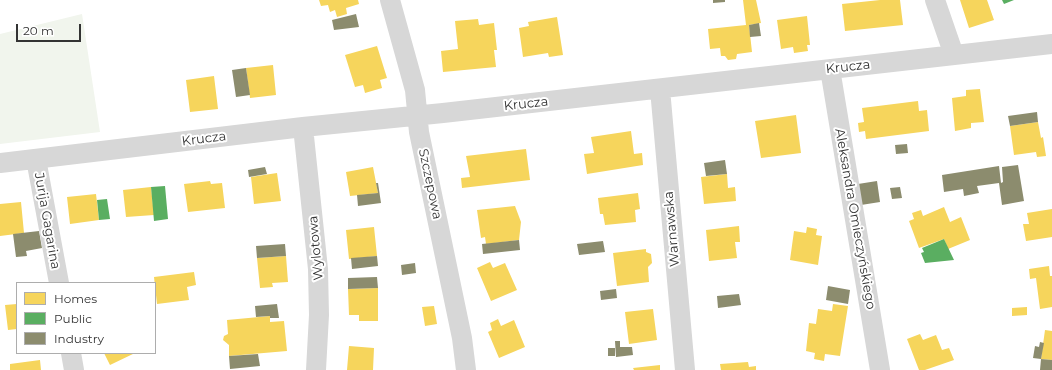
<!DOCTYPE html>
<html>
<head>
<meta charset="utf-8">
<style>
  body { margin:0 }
  #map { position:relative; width:1052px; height:370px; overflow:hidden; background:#fff; font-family:Montserrat,sans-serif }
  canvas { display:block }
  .legend { position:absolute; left:16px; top:282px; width:140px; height:72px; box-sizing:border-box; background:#fff; border:1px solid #adadad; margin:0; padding:5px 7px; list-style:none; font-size:12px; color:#333 }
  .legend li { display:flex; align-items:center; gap:8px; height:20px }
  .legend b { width:20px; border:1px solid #adadad }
  .scale { position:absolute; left:16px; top:24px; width:65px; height:18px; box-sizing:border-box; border:2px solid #333; border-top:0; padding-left:5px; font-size:12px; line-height:14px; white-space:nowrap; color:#333; -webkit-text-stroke:3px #fff; paint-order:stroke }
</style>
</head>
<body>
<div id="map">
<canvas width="1052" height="370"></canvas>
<ul class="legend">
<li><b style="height:11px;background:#f6d55c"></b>Homes</li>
<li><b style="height:11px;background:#5aae61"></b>Public</li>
<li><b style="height:11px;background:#8c8c6e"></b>Industry</li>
</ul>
<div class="scale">20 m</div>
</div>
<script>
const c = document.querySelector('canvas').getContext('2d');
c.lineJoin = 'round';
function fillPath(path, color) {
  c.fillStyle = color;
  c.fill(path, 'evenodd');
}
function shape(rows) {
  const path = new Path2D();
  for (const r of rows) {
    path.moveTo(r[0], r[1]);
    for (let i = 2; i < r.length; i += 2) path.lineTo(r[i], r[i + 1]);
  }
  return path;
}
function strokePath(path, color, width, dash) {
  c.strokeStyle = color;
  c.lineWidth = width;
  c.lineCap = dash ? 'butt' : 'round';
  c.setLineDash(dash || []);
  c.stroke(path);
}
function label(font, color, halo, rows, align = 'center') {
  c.font = font + ' Montserrat,sans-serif';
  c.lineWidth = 4;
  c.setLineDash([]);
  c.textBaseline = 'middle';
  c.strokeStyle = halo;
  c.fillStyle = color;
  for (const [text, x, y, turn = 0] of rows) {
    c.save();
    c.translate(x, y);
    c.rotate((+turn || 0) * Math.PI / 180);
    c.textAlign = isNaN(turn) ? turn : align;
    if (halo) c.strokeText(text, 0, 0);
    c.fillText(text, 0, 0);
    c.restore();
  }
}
const green = shape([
  [82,14,100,132,0,144,0,34]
]);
const homes = shape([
  [319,0,358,0,359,4,346,8,347,14,337,17,335,10,330,12,328,5,321,6],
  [743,0,756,0,761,23,749,25,752,52,737,54,736,59,728,60,725,56,721,56,720,48,710,49,708,29,746,25],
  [880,0,900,0,903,25,845,31,842,4],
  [960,0,987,0,994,20,969,28],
  [807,16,810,45,807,45,808,51,794,53,793,47,781,49,777,20],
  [557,17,563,55,549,57,548,53,523,57,519,28,529,26,528,22],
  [478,19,479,25,494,23,497,50,494,50,496,67,443,72,441,51,458,49,455,21],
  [377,46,387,78,380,80,382,88,365,93,363,85,355,87,345,55],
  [273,65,276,95,250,98,246,68],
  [214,76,218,109,190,112,186,80],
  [980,89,984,122,971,123,971,128,955,131,952,98,966,96,966,90],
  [918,101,919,111,927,110,929,131,866,139,865,131,859,132,858,123,864,122,862,108],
  [796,115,801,153,761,158,755,121],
  [1038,122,1041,138,1043,137,1046,156,1037,157,1036,152,1014,155,1010,126],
  [631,131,634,154,642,153,643,165,587,174,584,154,594,153,591,137],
  [526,149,530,180,462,188,461,178,470,177,466,156],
  [373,167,378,193,350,196,346,172],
  [277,173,281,201,254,204,251,177],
  [727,174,728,188,735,187,736,201,704,204,701,177],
  [210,181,211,184,222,183,225,208,188,212,184,184],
  [151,187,154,215,126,217,123,190],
  [638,193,640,209,635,210,636,222,605,225,603,214,600,214,598,198],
  [96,194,99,220,70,224,67,197],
  [21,202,24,233,0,236,0,204],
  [515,206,521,222,519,240,486,244,485,237,481,238,477,210],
  [944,207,950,222,961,217,970,240,948,249,944,239,919,248,909,221,914,219,912,213,921,210,923,216],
  [1052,209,1052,237,1026,241,1023,224,1029,224,1027,213],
  [739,226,740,242,735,242,737,258,709,261,706,230],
  [374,227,377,256,349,259,346,230],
  [807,227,817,229,816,235,822,236,818,265,790,260,794,231,806,233],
  [646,249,646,252,651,254,652,263,648,267,649,282,617,286,613,253],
  [286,256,288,282,272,283,273,287,260,288,257,258],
  [490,262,493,268,505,263,517,290,491,301,477,268],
  [1049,266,1050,276,1052,276,1052,307,1040,309,1036,278,1030,279,1029,269],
  [194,272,196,285,187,287,189,300,157,304,154,277],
  [378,288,378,321,359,321,359,315,349,315,348,289],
  [17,304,17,329,8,330,5,305],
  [833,304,848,306,840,356,825,354,824,361,814,359,815,353,806,351,809,323,816,324,818,309,832,311],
  [434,306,437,324,425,326,422,307],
  [1027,307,1027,315,1012,316,1012,308],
  [653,309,657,340,629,344,625,312],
  [270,316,270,322,284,321,287,351,229,356,229,345,223,340,224,336,228,334,227,320],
  [498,319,501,326,514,320,525,347,499,358,488,332,492,330,490,323],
  [1045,330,1052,331,1052,360,1041,359],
  [920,334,923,340,936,335,942,350,949,348,954,360,925,370,919,370,907,339],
  [349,346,374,348,373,370,347,370],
  [104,353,135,353,110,365],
  [40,360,41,370,10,370,10,364],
  [748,362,749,367,756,366,756,370,721,370,720,364],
  [660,365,660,370,634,370,633,368]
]);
const public = shape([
  [1002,0,1014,0,1004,4],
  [165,186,168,219,154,221,151,187],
  [107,199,110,219,99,220,97,200],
  [944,239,954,260,925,263,921,253,924,252,922,248]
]);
const industry = shape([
  [713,0,725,0,725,2,713,3],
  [356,14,359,27,334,30,332,20],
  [759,23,761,36,750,37,749,25],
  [246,68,250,95,236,97,232,70],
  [1037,112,1038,122,1010,126,1008,116],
  [907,144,908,153,896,154,895,145],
  [725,160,727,174,706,176,704,163],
  [1018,165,1024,201,1002,205,999,183,977,186,979,193,964,196,963,189,944,192,942,175,999,166,1001,183,1003,182,1002,167],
  [265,167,267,174,249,177,248,170],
  [877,181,880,202,861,205,858,184],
  [376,183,378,183,381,203,358,206,357,195,378,193],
  [900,187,902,198,892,199,890,188],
  [39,231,42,248,26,251,27,256,16,257,13,234],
  [519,240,520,250,483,254,482,244],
  [603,241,605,252,579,255,577,244],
  [285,244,286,256,257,258,256,246],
  [377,256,378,266,352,269,351,258],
  [415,263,416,273,402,275,401,265],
  [377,277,378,288,348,289,348,278],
  [828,286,850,290,848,304,826,300],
  [616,289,617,298,601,300,600,291],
  [739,294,741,305,718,308,717,296],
  [277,304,279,318,270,318,270,316,256,317,255,306],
  [615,341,620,341,620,347,632,347,633,355,616,357],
  [1040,342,1044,343,1041,359,1052,360,1052,370,1040,370,1041,359,1033,358,1035,346,1039,347],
  [608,348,615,348,615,356,608,356],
  [258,354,260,366,230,369,229,356]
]);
const minor = shape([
  [390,0,415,90,419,132,462,338,466,370],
  [935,0,954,55],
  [830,69,880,370],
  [660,89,685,370],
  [303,127,318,269,319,315,316,370],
  [36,159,59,283],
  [0,163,303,127,443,113,1052,44],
  [71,353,74,370]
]);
const streetNames = [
  ["Krucza",848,67,-6],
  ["Krucza",526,104,-6],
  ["Krucza",204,139,-7],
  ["Szczepowa",430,184,78],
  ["Aleksandra Omieczyńskiego",855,219,80],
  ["Jurija Gagarina",47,221,80],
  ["Warnawska",672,229,-95],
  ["Wylotowa",316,248,-95]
];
fillPath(green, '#f1f5ed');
fillPath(homes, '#f6d55c');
fillPath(public, '#5aae61');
fillPath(industry, '#8c8c6e');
strokePath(minor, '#d7d7d7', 20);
label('13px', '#333', '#fff', streetNames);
</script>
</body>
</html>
